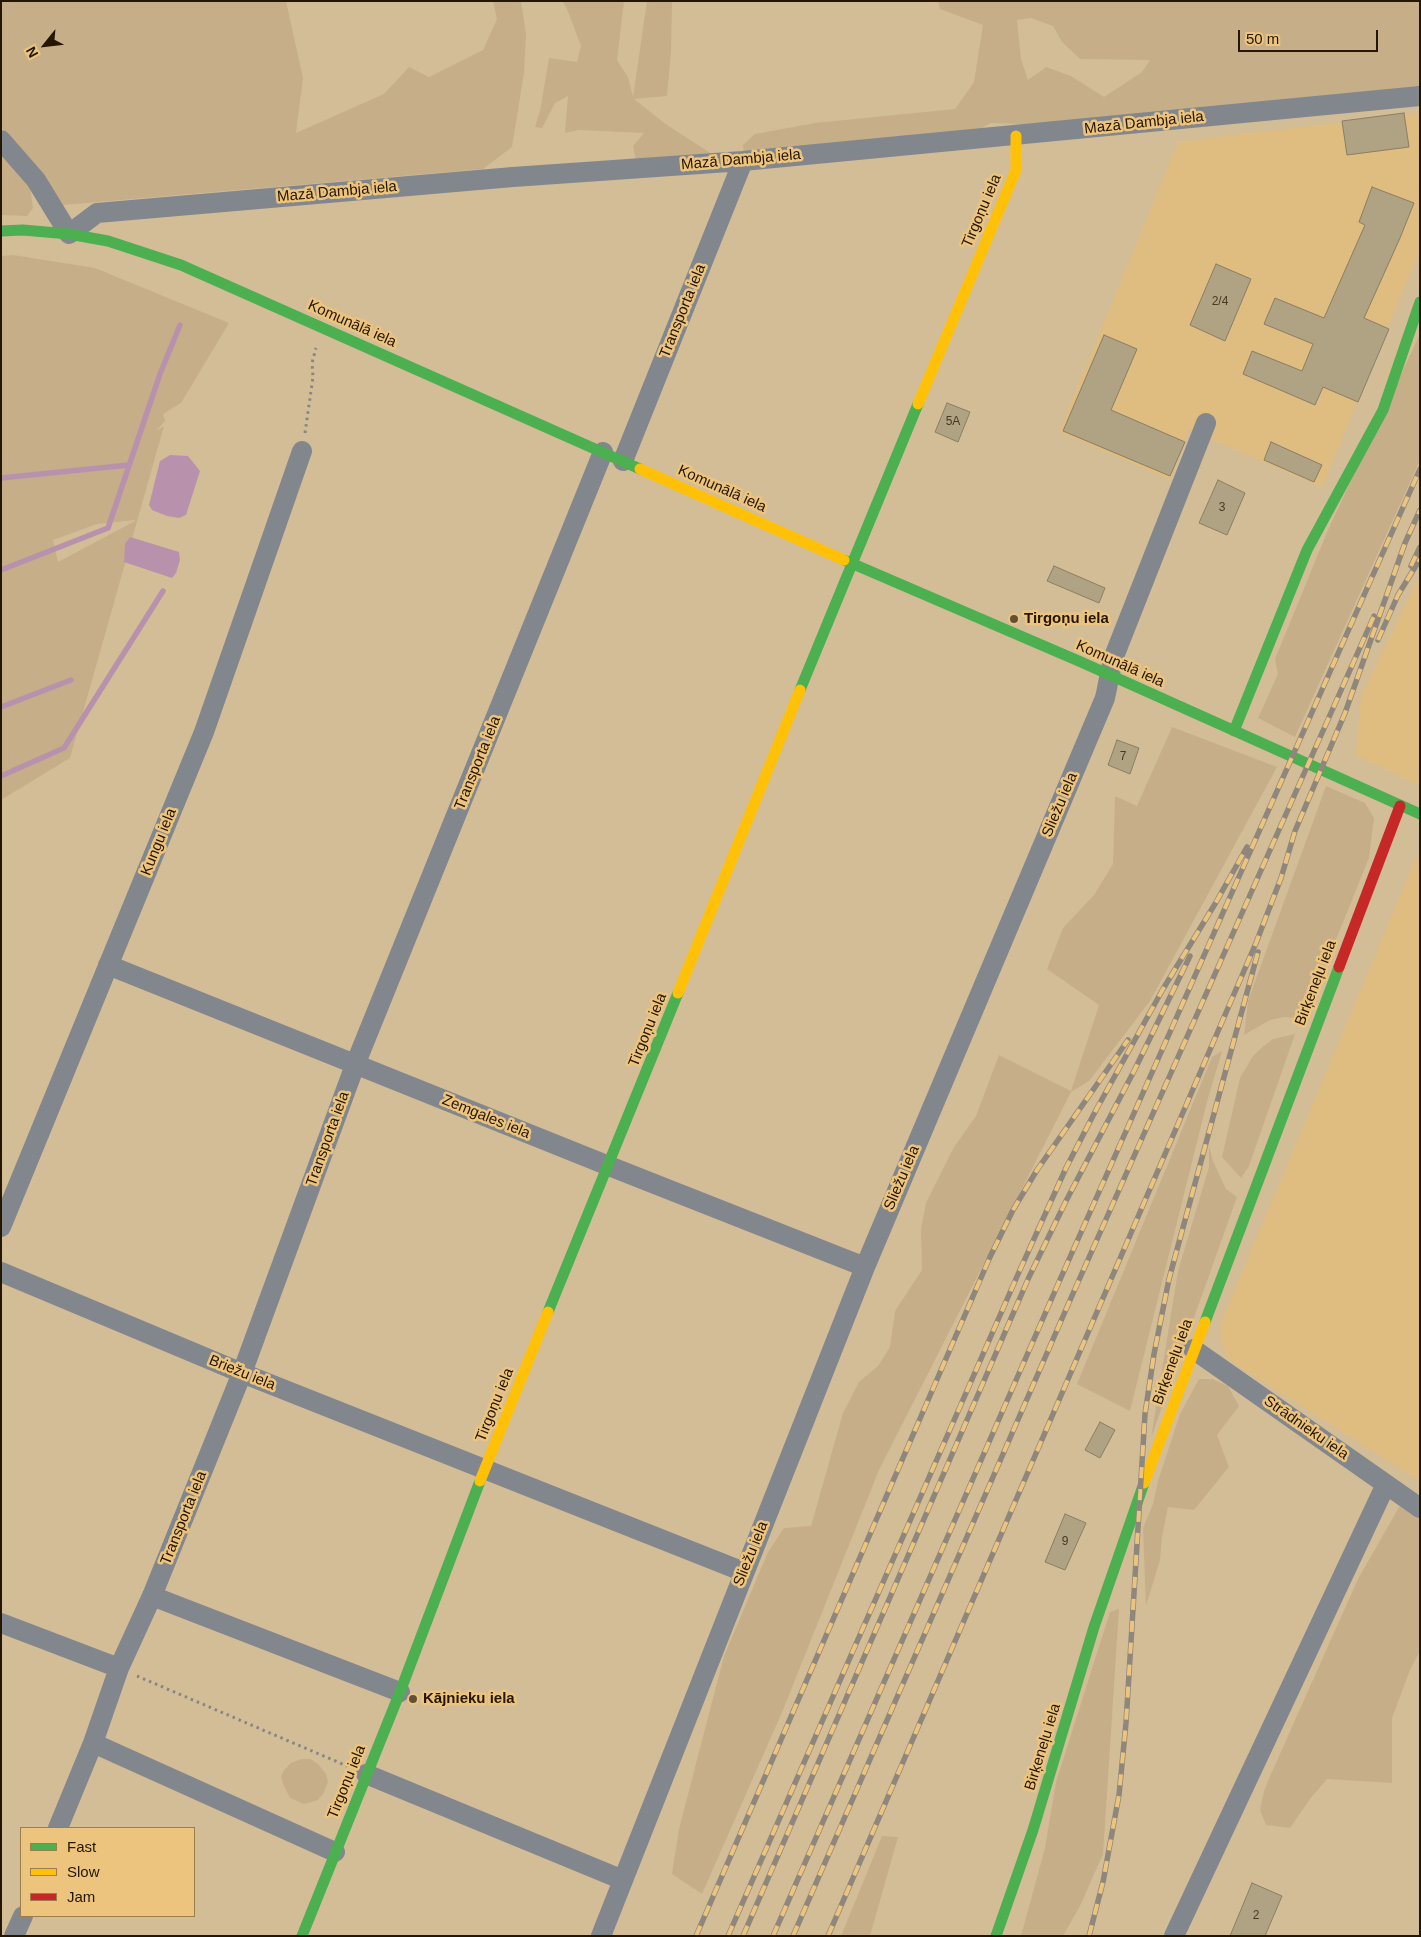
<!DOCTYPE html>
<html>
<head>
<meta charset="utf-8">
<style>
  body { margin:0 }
  #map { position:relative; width:1421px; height:1937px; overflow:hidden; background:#d3bd97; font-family:Arial,sans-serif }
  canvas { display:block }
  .frame { position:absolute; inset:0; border:2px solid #251600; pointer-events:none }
  .legend { position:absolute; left:20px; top:1827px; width:175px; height:90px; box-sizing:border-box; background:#ecc47e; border:1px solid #9c7e4c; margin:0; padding:6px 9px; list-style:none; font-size:15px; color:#251600 }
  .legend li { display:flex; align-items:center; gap:10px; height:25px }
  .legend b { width:25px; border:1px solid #9c7e4c }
  .north { position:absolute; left:20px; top:20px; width:50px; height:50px; -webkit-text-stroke:4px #ecc47e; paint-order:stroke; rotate:241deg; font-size:14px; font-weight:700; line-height:20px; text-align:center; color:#251600 }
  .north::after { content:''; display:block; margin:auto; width:18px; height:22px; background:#251600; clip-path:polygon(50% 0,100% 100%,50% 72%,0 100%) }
  .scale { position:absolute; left:1238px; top:30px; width:140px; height:22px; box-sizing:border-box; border:2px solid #251600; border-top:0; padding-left:6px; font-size:15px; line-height:18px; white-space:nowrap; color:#251600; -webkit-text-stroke:4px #ecc47e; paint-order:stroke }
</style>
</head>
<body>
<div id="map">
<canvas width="1421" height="1937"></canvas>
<div class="frame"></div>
<ul class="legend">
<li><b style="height:6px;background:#4caf50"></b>Fast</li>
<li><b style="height:6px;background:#ffc107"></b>Slow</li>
<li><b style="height:6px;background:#c62828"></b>Jam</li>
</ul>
<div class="north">N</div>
<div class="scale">50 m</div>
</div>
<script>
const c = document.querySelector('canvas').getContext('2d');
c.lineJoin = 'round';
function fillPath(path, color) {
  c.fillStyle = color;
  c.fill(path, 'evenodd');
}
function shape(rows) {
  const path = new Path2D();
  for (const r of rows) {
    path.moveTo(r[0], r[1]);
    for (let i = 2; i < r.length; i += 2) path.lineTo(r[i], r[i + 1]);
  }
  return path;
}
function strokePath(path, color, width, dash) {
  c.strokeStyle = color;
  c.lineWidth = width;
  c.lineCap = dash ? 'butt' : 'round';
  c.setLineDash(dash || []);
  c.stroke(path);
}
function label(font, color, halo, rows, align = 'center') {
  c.font = font + ' Arial,sans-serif';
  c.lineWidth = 5;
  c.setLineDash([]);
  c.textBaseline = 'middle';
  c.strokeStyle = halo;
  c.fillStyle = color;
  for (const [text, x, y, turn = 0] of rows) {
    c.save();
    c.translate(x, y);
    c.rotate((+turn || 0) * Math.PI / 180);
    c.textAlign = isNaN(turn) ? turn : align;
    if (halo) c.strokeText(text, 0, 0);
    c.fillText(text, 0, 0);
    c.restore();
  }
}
const built = shape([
  [1420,113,1420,249,1322,487,1189,430,1170,480,1059,432,1178,142],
  [1420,575,1420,786,1356,755,1361,696],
  [1416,858,1420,859,1420,1481,1235,1364,1227,1357,1223,1346,1220,1325]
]);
const green = shape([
  [1,1,286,1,303,78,296,133,384,94,409,67,429,77,483,50,497,19,493,1,521,1,526,35,524,73,512,147,483,169,63,205,1,127],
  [562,1,624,1,617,60,628,77,633,97,647,1,672,1,671,51,667,96,634,99,667,125,715,156,636,161,633,146,644,133,579,130,565,133,568,96,555,103,542,128,535,127,540,111,549,58,577,62,581,46,567,9],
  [938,1,1420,1,1420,90,1138,118,1021,124,991,123,980,129,744,154,743,145,755,134,815,123,955,109,974,82,983,25,940,9],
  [1031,18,1053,26,1062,42,1080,59,1150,60,1142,72,1104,97,1071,76,1046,67,1028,80,1021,59,1017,20],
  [1,154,30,185,33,208,27,216,1,215],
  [13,255,95,268,229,323,181,403,163,414,165,421,156,431,164,426,70,758,1,800,1,256],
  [135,520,135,521,58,562,53,540,97,524],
  [1420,334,1420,460,1295,737,1258,718,1278,674,1275,659,1328,530],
  [1172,727,1277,767,1150,1001,1089,1081,1071,1092,879,1470,783,1710,702,1894,672,1874,679,1829,724,1656,768,1552,784,1528,811,1526,843,1413,859,1382,878,1366,890,1347,895,1311,922,1270,921,1229,926,1203,954,1147,976,1116,999,1055,1071,1091,1099,1005,1047,969,1063,928,1094,895,1113,864,1115,796,1137,806],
  [1326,786,1365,803,1374,818,1369,858,1304,1019,1285,1017,1270,1020,1244,1035,1248,1001],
  [1295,1034,1249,1166,1241,1178,1222,1157,1240,1078,1253,1056,1260,1049,1273,1039],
  [1222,1051,1207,1102,1130,1411,1077,1384,1212,1057],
  [1209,1146,1213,1161,1226,1189,1237,1197,1151,1438,1178,1271,1209,1167],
  [1199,1379,1212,1379,1228,1386,1239,1406,1217,1435,1229,1467,1194,1510,1168,1507,1162,1537,1160,1560,1146,1606,1143,1528,1153,1504,1158,1481,1180,1414],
  [1402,1502,1420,1517,1420,1651,1410,1670,1392,1718,1392,1783,1327,1779,1310,1799,1290,1828,1266,1825,1260,1810,1264,1791,1271,1774,1358,1579],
  [1119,1609,1103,1854,1080,1906,1063,1936,1021,1936,1045,1848,1056,1782,1110,1612],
  [302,1759,311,1759,319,1765,326,1774,328,1782,323,1794,318,1800,304,1804,290,1798,283,1784,281,1776,284,1770,291,1763],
  [882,1836,898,1837,870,1936,841,1936]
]);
const water = shape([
  [170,455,188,456,200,471,186,515,179,518,167,516,152,510,149,505,160,461],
  [130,537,179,552,180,560,176,573,172,578,124,562,125,544]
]);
const stream = shape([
  [1,478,129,465],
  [1,570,108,528,160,374,180,325],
  [1,707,71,680],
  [1,776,64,748,163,591]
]);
const building = shape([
  [1404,113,1409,147,1347,155,1342,121,1404,113],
  [1372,187,1414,203,1400,238,1364,318,1389,329,1358,402,1323,387,1315,405,1243,374,1252,351,1302,371,1313,344,1264,324,1275,298,1324,318,1365,225,1359,222,1372,187],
  [1216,264,1251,279,1225,341,1190,325,1216,264],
  [1104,335,1137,349,1111,410,1185,442,1170,476,1063,431,1104,335],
  [947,403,970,412,958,442,935,432,947,403],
  [1271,442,1322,465,1314,482,1264,460,1271,442],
  [1218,480,1245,493,1227,535,1199,523,1218,480],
  [1054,566,1105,588,1099,603,1047,581,1054,566],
  [1117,740,1139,748,1130,774,1108,765,1117,740],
  [1100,1422,1115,1430,1100,1458,1085,1450,1100,1422],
  [1065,1514,1086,1523,1065,1570,1045,1562,1065,1514],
  [1252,1883,1282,1896,1265,1936,1230,1936,1252,1883]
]);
const path = shape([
  [305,433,313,377,312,363,316,348],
  [137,1676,347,1766]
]);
const street = shape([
  [1,140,36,180,69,234,97,213,513,177,743,161,1420,96],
  [623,461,743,161],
  [108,965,609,1166,865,1267],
  [1,1227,204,732,302,451],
  [1,1272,242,1373,744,1572],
  [1193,1349,1420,1508],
  [152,1596,400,1692],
  [1,1623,119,1668],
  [93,1743,335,1852],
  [366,1774,623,1880],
  [58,1828,93,1743,119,1668,152,1596,242,1373,355,1065,603,452],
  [14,1936,23,1916],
  [601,1936,865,1267,1105,698,1113,659,1206,423],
  [1174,1936,1386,1484]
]);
const fast = shape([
  [1,231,23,230,69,234,108,241,181,265,640,469],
  [844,560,1081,662,1420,814],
  [800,690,918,404],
  [1234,731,1307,550,1383,410,1420,302],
  [548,1312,678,993],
  [1205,1322,1339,967],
  [302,1936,400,1692,480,1481],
  [996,1936,1033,1830,1094,1627,1144,1483]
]);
const slow = shape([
  [918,404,1016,170,1016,136],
  [640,469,844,560],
  [678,993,800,690],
  [480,1481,548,1312],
  [1144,1483,1205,1322]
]);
const jam = shape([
  [1339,967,1400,806]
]);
const rail = shape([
  [1411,566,1420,547],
  [1378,640,1398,595,1420,559],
  [696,1936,990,1257,1013,1210,1037,1170,1128,1040],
  [728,1936,1019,1272,1066,1168,1096,1110,1163,989,1215,904,1247,847],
  [743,1936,1029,1277,1066,1201,1134,1071,1190,956],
  [773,1936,1055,1291,1420,469],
  [793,1936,1071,1298,1374,616],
  [828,1936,1256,943,1281,878,1295,831,1345,713,1405,543,1420,510],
  [1089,1936,1103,1882,1119,1795,1126,1723,1145,1414,1154,1354,1169,1279,1258,952]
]);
const markers = [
  [1014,619,5,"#625035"],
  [413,1699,5,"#625035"]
];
const numberNames = [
  ["2/4",1220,302],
  ["5A",953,422],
  ["3",1222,508],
  ["7",1123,757],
  ["9",1065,1542],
  ["2",1256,1916]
];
const streetNames = [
  ["Mazā Dambja iela",1144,123,-6],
  ["Mazā Dambja iela",741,160,-5],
  ["Mazā Dambja iela",337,192,-5],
  ["Tirgoņu iela",982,211,-67],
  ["Transporta iela",683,311,-68],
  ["Komunālā iela",352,324,24],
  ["Komunālā iela",722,489,24],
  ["Komunālā iela",1120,664,24],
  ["Transporta iela",478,763,-68],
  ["Sliežu iela",1060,805,-67],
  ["Kungu iela",159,842,-68],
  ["Birķeneļu iela",1316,983,-69],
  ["Tirgoņu iela",648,1030,-68],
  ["Zemgales iela",486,1117,22],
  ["Transporta iela",328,1139,-70],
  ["Sliežu iela",902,1178,-67],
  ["Birķeneļu iela",1173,1362,-70],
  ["Briežu iela",242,1373,22],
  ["Tirgoņu iela",495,1405,-68],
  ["Strādnieku iela",1306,1428,35],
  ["Transporta iela",184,1518,-68],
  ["Sliežu iela",751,1554,-68],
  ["Birķeneļu iela",1043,1747,-73],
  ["Tirgoņu iela",347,1782,-68]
];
const poiNames = [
  ["Tirgoņu iela",1024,619],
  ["Kājnieku iela",423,1699]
];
fillPath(built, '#dfbc80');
fillPath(green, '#c6af88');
fillPath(water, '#b892ad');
strokePath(stream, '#b892ad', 5.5);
fillPath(building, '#afa384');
strokePath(building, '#8a7e62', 1);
strokePath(path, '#888682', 3, [2.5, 4]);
strokePath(street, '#82878e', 20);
strokePath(fast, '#4caf50', 11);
strokePath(slow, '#ffc107', 11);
strokePath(jam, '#c62828', 11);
strokePath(rail, '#8f877c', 5.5);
strokePath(rail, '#ecc47e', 4, [11]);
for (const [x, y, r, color] of markers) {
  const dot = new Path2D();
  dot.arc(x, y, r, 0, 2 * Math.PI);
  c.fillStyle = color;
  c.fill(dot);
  strokePath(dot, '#ecc47e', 2);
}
label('12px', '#483921', null, numberNames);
label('15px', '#251600', '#ecc47e', streetNames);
label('bold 15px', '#251600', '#ecc47e', poiNames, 'left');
</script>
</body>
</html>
